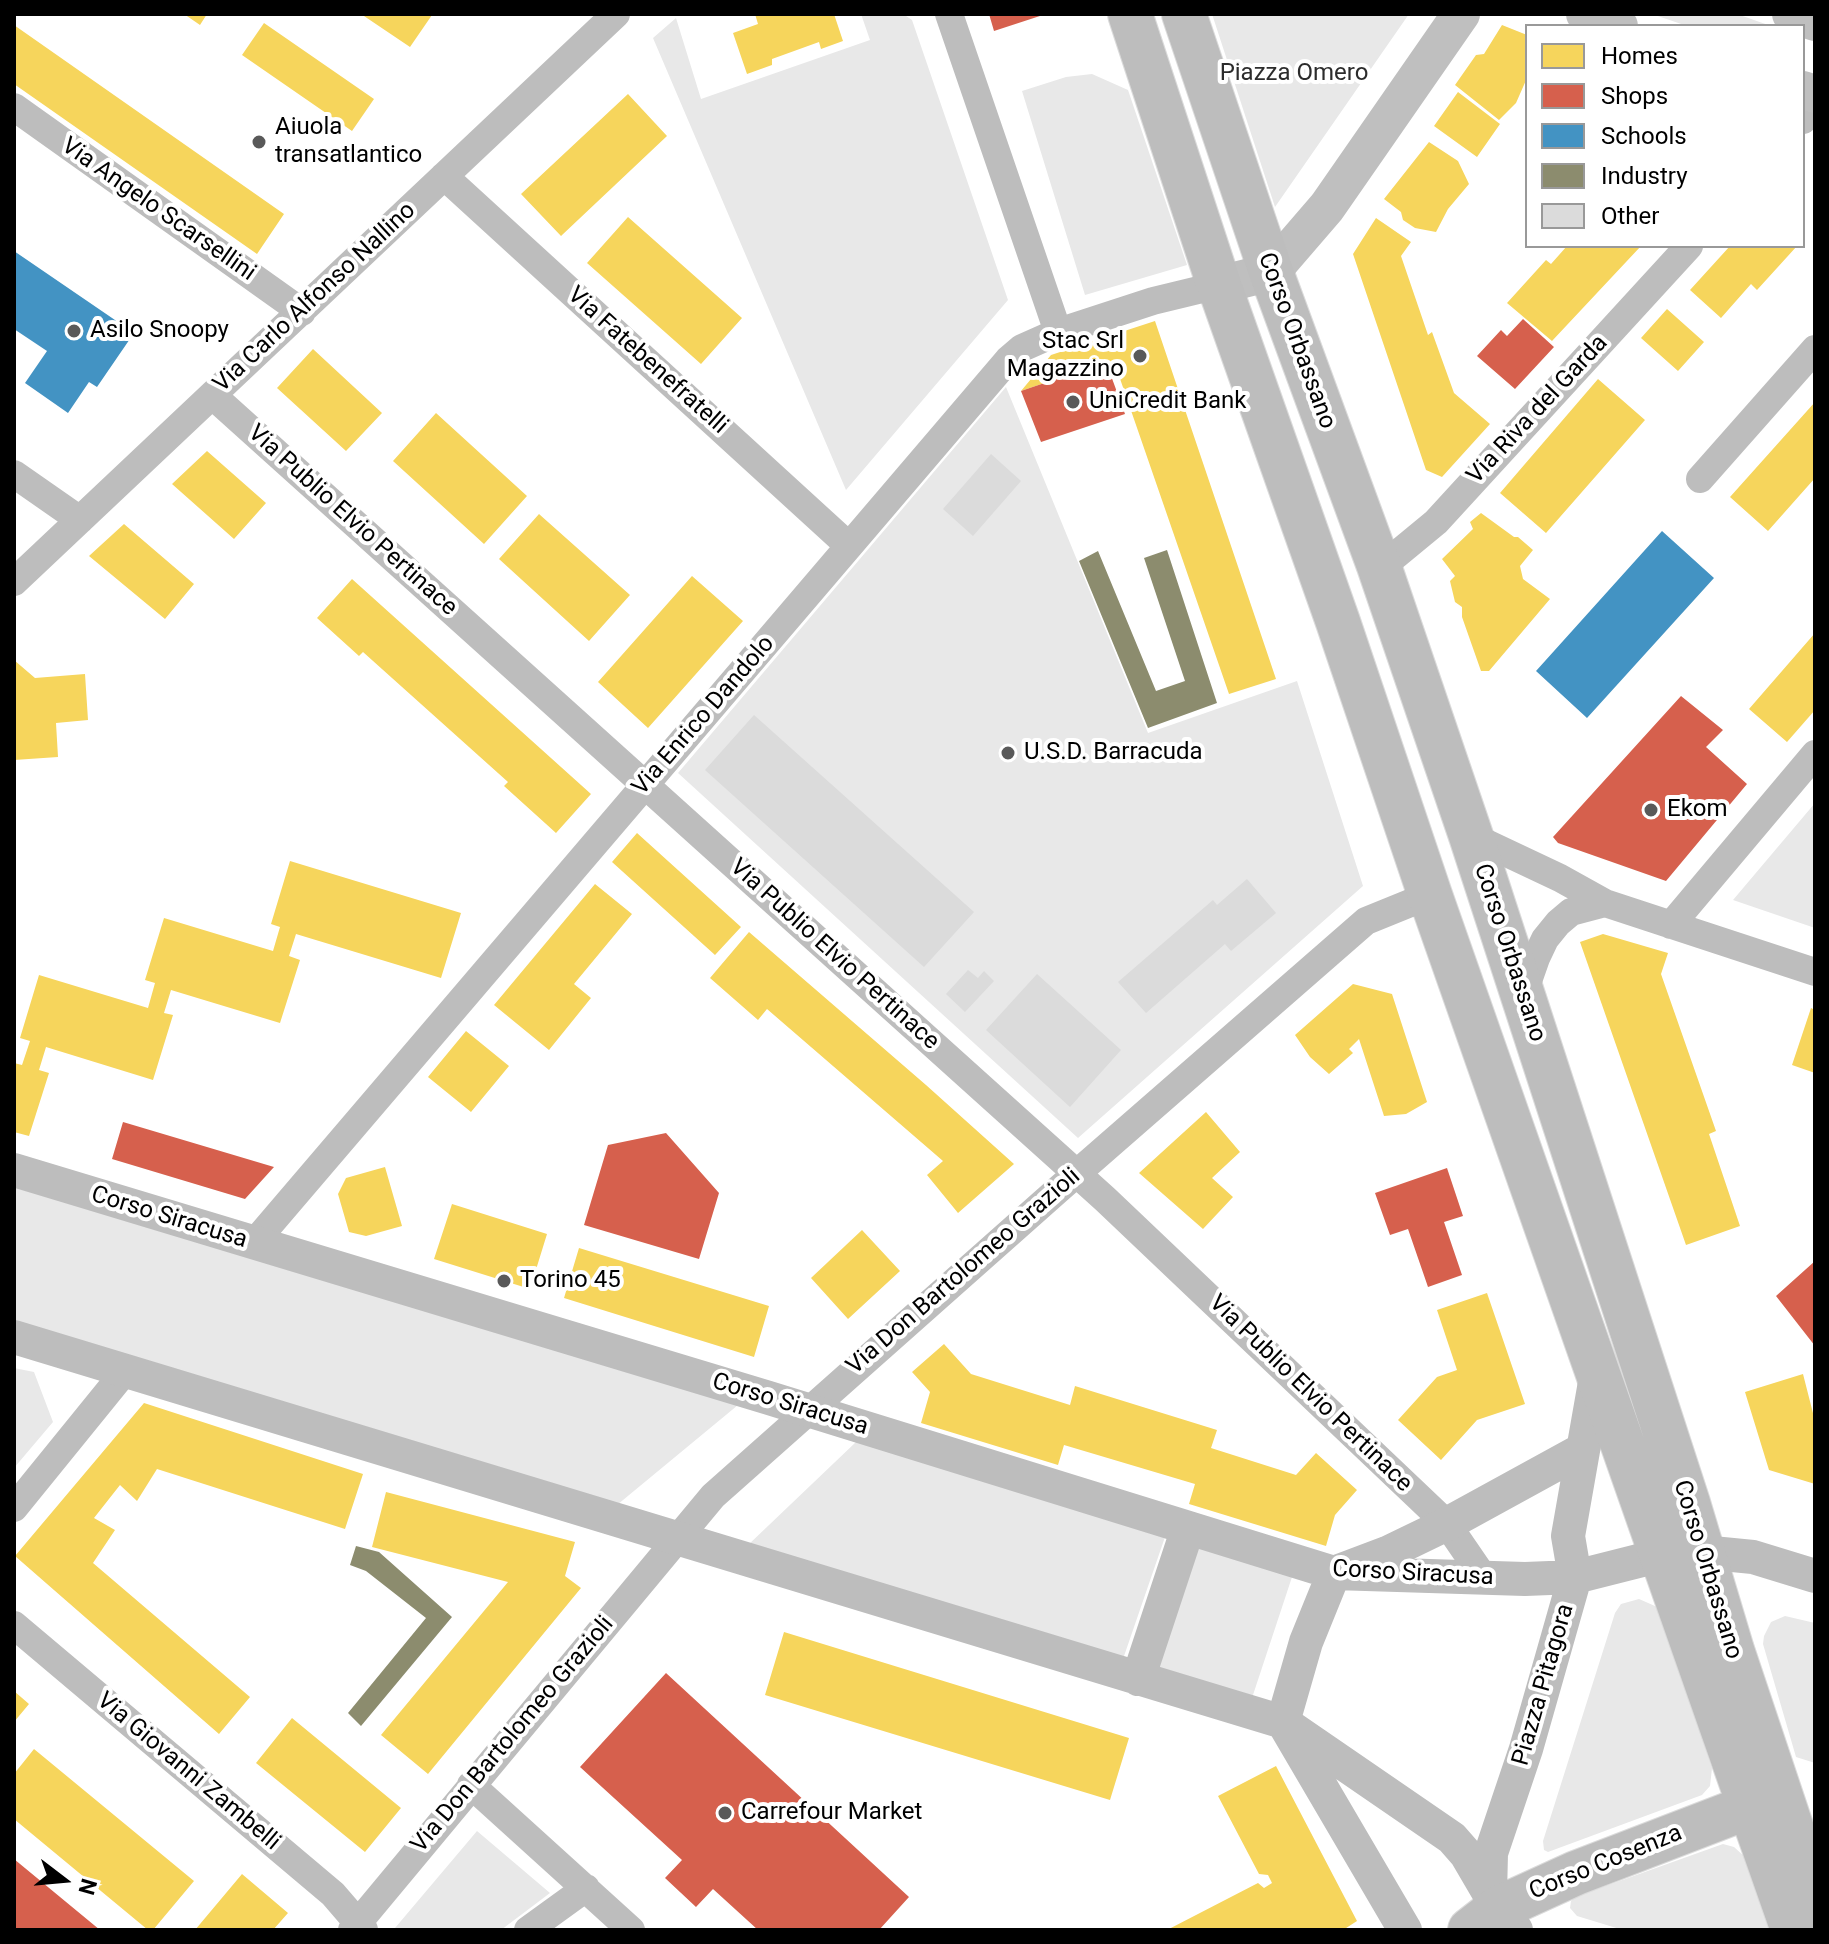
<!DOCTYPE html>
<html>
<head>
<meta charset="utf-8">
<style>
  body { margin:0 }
  #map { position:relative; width:1829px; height:1944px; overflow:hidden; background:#fff; font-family:Roboto,sans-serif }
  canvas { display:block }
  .frame { position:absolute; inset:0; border:16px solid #000; pointer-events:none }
  .legend { position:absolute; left:1525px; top:24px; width:280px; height:224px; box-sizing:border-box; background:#fff; border:2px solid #999; margin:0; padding:10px 14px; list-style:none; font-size:24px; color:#000 }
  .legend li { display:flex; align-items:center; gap:16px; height:40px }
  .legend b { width:40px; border:2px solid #999 }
  .north { position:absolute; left:24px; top:1840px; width:80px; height:80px; -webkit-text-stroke:6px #fff; paint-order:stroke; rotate:106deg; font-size:22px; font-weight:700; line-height:32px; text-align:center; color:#000 }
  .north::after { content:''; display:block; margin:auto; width:28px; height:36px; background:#000; clip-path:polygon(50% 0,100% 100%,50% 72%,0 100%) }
</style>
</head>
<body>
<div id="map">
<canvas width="1829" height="1944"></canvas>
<div class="frame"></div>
<ul class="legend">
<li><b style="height:22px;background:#f6d55c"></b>Homes</li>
<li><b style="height:22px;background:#d6604d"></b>Shops</li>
<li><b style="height:22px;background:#4393c3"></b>Schools</li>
<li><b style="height:22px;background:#8c8c6e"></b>Industry</li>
<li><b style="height:22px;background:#dbdbdb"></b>Other</li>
</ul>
<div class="north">N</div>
</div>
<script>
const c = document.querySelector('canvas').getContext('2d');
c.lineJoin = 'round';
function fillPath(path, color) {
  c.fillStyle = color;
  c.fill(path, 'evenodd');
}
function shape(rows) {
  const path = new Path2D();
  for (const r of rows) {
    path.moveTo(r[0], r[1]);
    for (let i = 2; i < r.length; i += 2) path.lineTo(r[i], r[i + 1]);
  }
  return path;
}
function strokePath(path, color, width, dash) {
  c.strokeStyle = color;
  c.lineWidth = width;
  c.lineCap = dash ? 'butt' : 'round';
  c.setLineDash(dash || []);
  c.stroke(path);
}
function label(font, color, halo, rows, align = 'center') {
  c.font = font + ' Roboto,sans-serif';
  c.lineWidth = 8;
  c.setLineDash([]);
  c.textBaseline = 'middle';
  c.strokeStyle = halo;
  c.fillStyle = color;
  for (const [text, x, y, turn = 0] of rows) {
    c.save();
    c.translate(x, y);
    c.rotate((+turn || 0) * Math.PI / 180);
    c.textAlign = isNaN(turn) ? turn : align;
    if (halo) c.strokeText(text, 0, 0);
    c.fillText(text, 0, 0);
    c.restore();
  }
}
const green = shape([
  [861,14,903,14,912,20,1008,300,846,490,653,38,676,18,701,99,870,40],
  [1212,14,1409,14,1275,207],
  [1652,14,1737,14,1771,26,1687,26],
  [1092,74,1128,90,1187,265,1085,295,1022,91,1066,77],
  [1006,387,1148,733,1297,681,1363,886,1078,1138,678,773],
  [1815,803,1815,928,1733,900],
  [14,1182,738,1405,617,1505,14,1322],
  [14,1368,34,1372,53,1422,14,1468],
  [856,1442,1165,1537,1123,1659,747,1546],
  [1195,1546,1292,1577,1251,1701,1155,1670],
  [1639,1599,1655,1606,1660,1613,1712,1768,1710,1786,1702,1795,1548,1852,1544,1850,1543,1841,1615,1613,1621,1604],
  [1785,1616,1815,1623,1815,1763,1796,1757,1763,1644,1764,1636,1771,1622],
  [477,1831,550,1893,501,1930,398,1930,395,1928],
  [1723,1844,1734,1847,1745,1857,1772,1930,1623,1930,1577,1916,1570,1908,1571,1901,1575,1897]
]);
const homes = shape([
  [184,14,207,14,200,25],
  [361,14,430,14,432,15,410,47],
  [755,14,834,14,843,41,821,49,819,42,772,59,772,65,747,74,733,33,758,24],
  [264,23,374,99,352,131,242,55],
  [14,25,284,214,257,254,14,84],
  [1502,25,1527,35,1527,78,1516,103,1499,120,1455,85,1476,55,1484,54],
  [1458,92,1500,124,1477,157,1434,126],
  [628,94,667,136,561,236,521,194],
  [1429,142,1458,161,1469,184,1448,209,1436,232,1415,228,1403,220,1401,212,1384,199],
  [628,217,742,318,701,364,587,263],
  [1376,218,1411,242,1401,256,1428,335,1432,332,1454,393,1490,424,1442,477,1426,470,1353,254],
  [1567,246,1641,246,1552,341,1507,303,1546,260,1551,264],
  [1730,246,1797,246,1757,290,1751,284,1721,318,1690,290],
  [1667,309,1704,342,1678,371,1641,338],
  [1155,321,1276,679,1229,694,1117,370,1110,373,1106,362,1021,391,1051,355],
  [313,349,382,413,346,451,277,388],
  [1598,379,1645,420,1546,533,1500,493],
  [1815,402,1815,478,1768,531,1730,497],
  [436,413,527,496,484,544,393,461],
  [207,451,266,503,234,539,172,484],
  [1481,513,1514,537,1518,537,1533,550,1520,566,1523,579,1550,599,1489,671,1481,671,1462,617,1462,607,1455,602,1450,581,1455,576,1442,559,1473,529,1470,522],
  [539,514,630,595,589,641,499,559],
  [124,524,194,584,165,619,89,556],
  [692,576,743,621,648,728,598,682],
  [352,579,591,794,556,833,504,786,508,782,363,652,359,656,317,618],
  [1815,633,1815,710,1787,742,1749,709],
  [14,660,35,678,85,674,88,720,56,723,58,757,14,760],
  [637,833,741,927,715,955,612,862],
  [290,861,461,913,441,978,296,934,289,956,300,960,280,1023,171,990,164,1013,173,1015,153,1080,46,1047,39,1070,49,1073,29,1136,14,1132,14,1063,22,1065,30,1041,20,1038,39,975,148,1008,155,983,145,980,164,918,273,951,280,927,271,924],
  [595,884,632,914,574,984,591,998,549,1050,494,1005],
  [749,932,926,1085,1014,1164,958,1213,927,1175,943,1161,767,1009,758,1020,710,978],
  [1603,934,1668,953,1661,974,1716,1131,1709,1134,1740,1226,1686,1245,1580,942],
  [1353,984,1392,994,1427,1102,1406,1114,1384,1116,1359,1039,1349,1049,1353,1053,1329,1074,1310,1057,1295,1035],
  [1811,1008,1815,1010,1815,1073,1792,1065],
  [466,1031,509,1066,471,1112,428,1077],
  [1206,1112,1240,1152,1212,1178,1233,1197,1203,1229,1139,1173],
  [385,1167,402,1226,366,1236,349,1232,338,1194,346,1178],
  [452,1204,547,1234,530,1289,434,1259],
  [862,1230,900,1271,848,1319,811,1278],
  [579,1248,769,1306,754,1357,564,1298],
  [1487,1293,1525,1404,1477,1420,1441,1460,1398,1420,1437,1377,1457,1370,1437,1310],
  [944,1344,971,1374,1070,1405,1075,1386,1217,1430,1211,1448,1296,1475,1316,1453,1357,1490,1335,1515,1326,1546,1189,1504,1195,1484,1064,1445,1058,1465,921,1423,930,1392,912,1372],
  [1803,1374,1815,1421,1815,1484,1769,1470,1745,1392],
  [144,1403,363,1474,345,1529,157,1469,137,1501,120,1485,94,1518,115,1530,93,1563,250,1697,219,1734,15,1556],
  [386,1492,575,1542,565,1576,581,1588,428,1774,381,1735,508,1582,372,1547],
  [784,1632,1129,1738,1110,1800,765,1695],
  [14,1691,29,1704,14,1722],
  [292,1718,401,1808,365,1852,256,1763],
  [34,1749,194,1881,153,1930,148,1930,14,1819,14,1774],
  [1276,1766,1357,1921,1343,1930,1167,1930,1258,1883,1264,1888,1272,1883,1268,1875,1259,1874,1218,1796],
  [242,1874,288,1913,273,1930,195,1930]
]);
const shops = shape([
  [989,14,1043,14,1043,15,994,31],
  [1523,319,1554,347,1515,389,1477,356,1501,330,1507,336],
  [1106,362,1125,414,1041,442,1021,391],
  [1681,696,1723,730,1706,747,1747,784,1666,881,1558,843,1553,837],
  [123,1122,274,1167,245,1199,112,1159],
  [666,1133,719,1193,699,1259,584,1225,608,1145],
  [1447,1168,1463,1216,1444,1222,1462,1275,1428,1287,1408,1229,1390,1235,1375,1193],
  [1815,1261,1815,1346,1776,1296],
  [666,1673,909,1897,879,1930,758,1930,713,1889,696,1907,665,1878,682,1860,580,1767],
  [14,1859,100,1930,14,1930]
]);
const schools = shape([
  [14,251,134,333,97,387,89,382,68,413,25,383,47,351,14,329],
  [1662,531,1714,578,1587,718,1536,671]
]);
const industry = shape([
  [1167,550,1217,703,1148,728,1079,561,1098,551,1156,691,1185,681,1144,558],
  [356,1546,379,1552,452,1617,361,1726,348,1713,426,1618,366,1571,350,1565]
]);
const building = shape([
  [991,454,1021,481,973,536,943,509],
  [754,715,974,912,924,967,705,770],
  [1247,879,1276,913,1231,951,1225,944,1146,1013,1118,982,1213,900,1217,905],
  [968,970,978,978,984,971,994,981,965,1012,946,994],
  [1037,974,1121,1050,1070,1107,986,1030]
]);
const minor = shape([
  [949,14,1058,332],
  [14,107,302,312],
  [1803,120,1815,102],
  [444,176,849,546],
  [212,395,1105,1199,1447,1524,1484,1578],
  [14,474,80,520],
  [1700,479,1815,349],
  [1379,566,1396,555,1436,522,1689,246],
  [14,582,616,14],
  [1471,836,1560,878,1605,903,1815,972],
  [1671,925,1815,754],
  [1523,995,1536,958,1545,939,1558,923,1571,912,1605,903],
  [253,1244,1008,360,1022,348,1058,332,1153,301,1219,285],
  [14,1508,126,1370],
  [14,1625,333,1894,364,1930],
  [471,1785,631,1930],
  [352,1930,713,1496,1060,1188,1366,921,1430,895],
  [528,1930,586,1888]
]);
const tertiary = shape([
  [14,1170,769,1398,1334,1573,1525,1579,1575,1577,1662,1555,1702,1552,1753,1557,1815,1576],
  [14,1337,1283,1722,1452,1838,1466,1854,1490,1895],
  [1138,1679,1188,1528],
  [1405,1930,1283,1722,1306,1642,1334,1573,1387,1553,1447,1524,1582,1450],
  [1516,1930,1497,1909,1490,1895,1491,1853,1526,1749,1575,1577,1568,1536,1597,1371]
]);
const secondary = shape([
  [1585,14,1619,26],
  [1791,14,1815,22],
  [1803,90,1815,94],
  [1219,285,1271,272,1327,207,1461,14]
]);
const primary = shape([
  [1130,14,1219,285,1338,622,1430,895,1793,1930],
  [1184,14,1271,272,1379,566,1471,836,1688,1503,1732,1650,1815,1898],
  [1470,1930,1497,1909,1576,1873,1748,1807,1778,1803]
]);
const markers = [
  [259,142,8,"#595959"],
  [74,331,8,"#595959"],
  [1140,356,8,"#595959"],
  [1073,402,8,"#595959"],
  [1008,753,8,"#595959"],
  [1651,810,8,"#595959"],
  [504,1281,8,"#595959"],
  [725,1813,8,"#595959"]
];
const parkNames = [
  ["Piazza Omero",1294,74]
];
const poiNames = [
  ["Aiuola",275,128],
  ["transatlantico",275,156],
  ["Asilo Snoopy",90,331],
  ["Stac Srl",1124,342,"right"],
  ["Magazzino",1124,370,"right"],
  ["UniCredit Bank",1089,402],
  ["U.S.D. Barracuda",1024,753],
  ["Ekom",1667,810],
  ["Torino 45",520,1281],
  ["Carrefour Market",741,1813]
];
const streetNames = [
  ["Via Angelo Scarsellini",158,210,35],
  ["Via Carlo Alfonso Nallino",315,298,-43],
  ["Corso Orbassano",1296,341,70],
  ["Via Fatebenefratelli",647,361,42],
  ["Via Riva del Garda",1538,410,-47],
  ["Via Publio Elvio Pertinace",352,521,42],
  ["Via Enrico Dandolo",704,716,-49],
  ["Corso Orbassano",1509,953,72],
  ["Via Publio Elvio Pertinace",834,955,42],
  ["Corso Siracusa",169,1218,17],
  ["Via Don Bartolomeo Grazioli",964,1272,-41],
  ["Via Publio Elvio Pertinace",1310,1394,44],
  ["Corso Siracusa",790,1405,17],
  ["Corso Orbassano",1707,1570,73],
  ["Corso Siracusa",1413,1574,3],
  ["Piazza Pitagora",1544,1685,-74],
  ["Via Don Bartolomeo Grazioli",513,1735,-50],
  ["Via Giovanni Zambelli",188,1772,40],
  ["Corso Cosenza",1606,1863,-22]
];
fillPath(green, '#e8e8e8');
fillPath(homes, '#f6d55c');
fillPath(shops, '#d6604d');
fillPath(schools, '#4393c3');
fillPath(industry, '#8c8c6e');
fillPath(building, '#dbdbdb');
strokePath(primary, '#dbdbdb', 46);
strokePath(minor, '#bdbdbd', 28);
strokePath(tertiary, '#bdbdbd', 34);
strokePath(secondary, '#bfbfbf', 38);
strokePath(primary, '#bdbdbd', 44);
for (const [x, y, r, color] of markers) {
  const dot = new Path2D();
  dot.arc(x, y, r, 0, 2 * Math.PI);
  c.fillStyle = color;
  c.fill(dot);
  strokePath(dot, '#fff', 3);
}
label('24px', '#2c2c2c', '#fff', parkNames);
label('24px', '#000', '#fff', poiNames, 'left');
label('24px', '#000', '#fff', streetNames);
</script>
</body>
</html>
